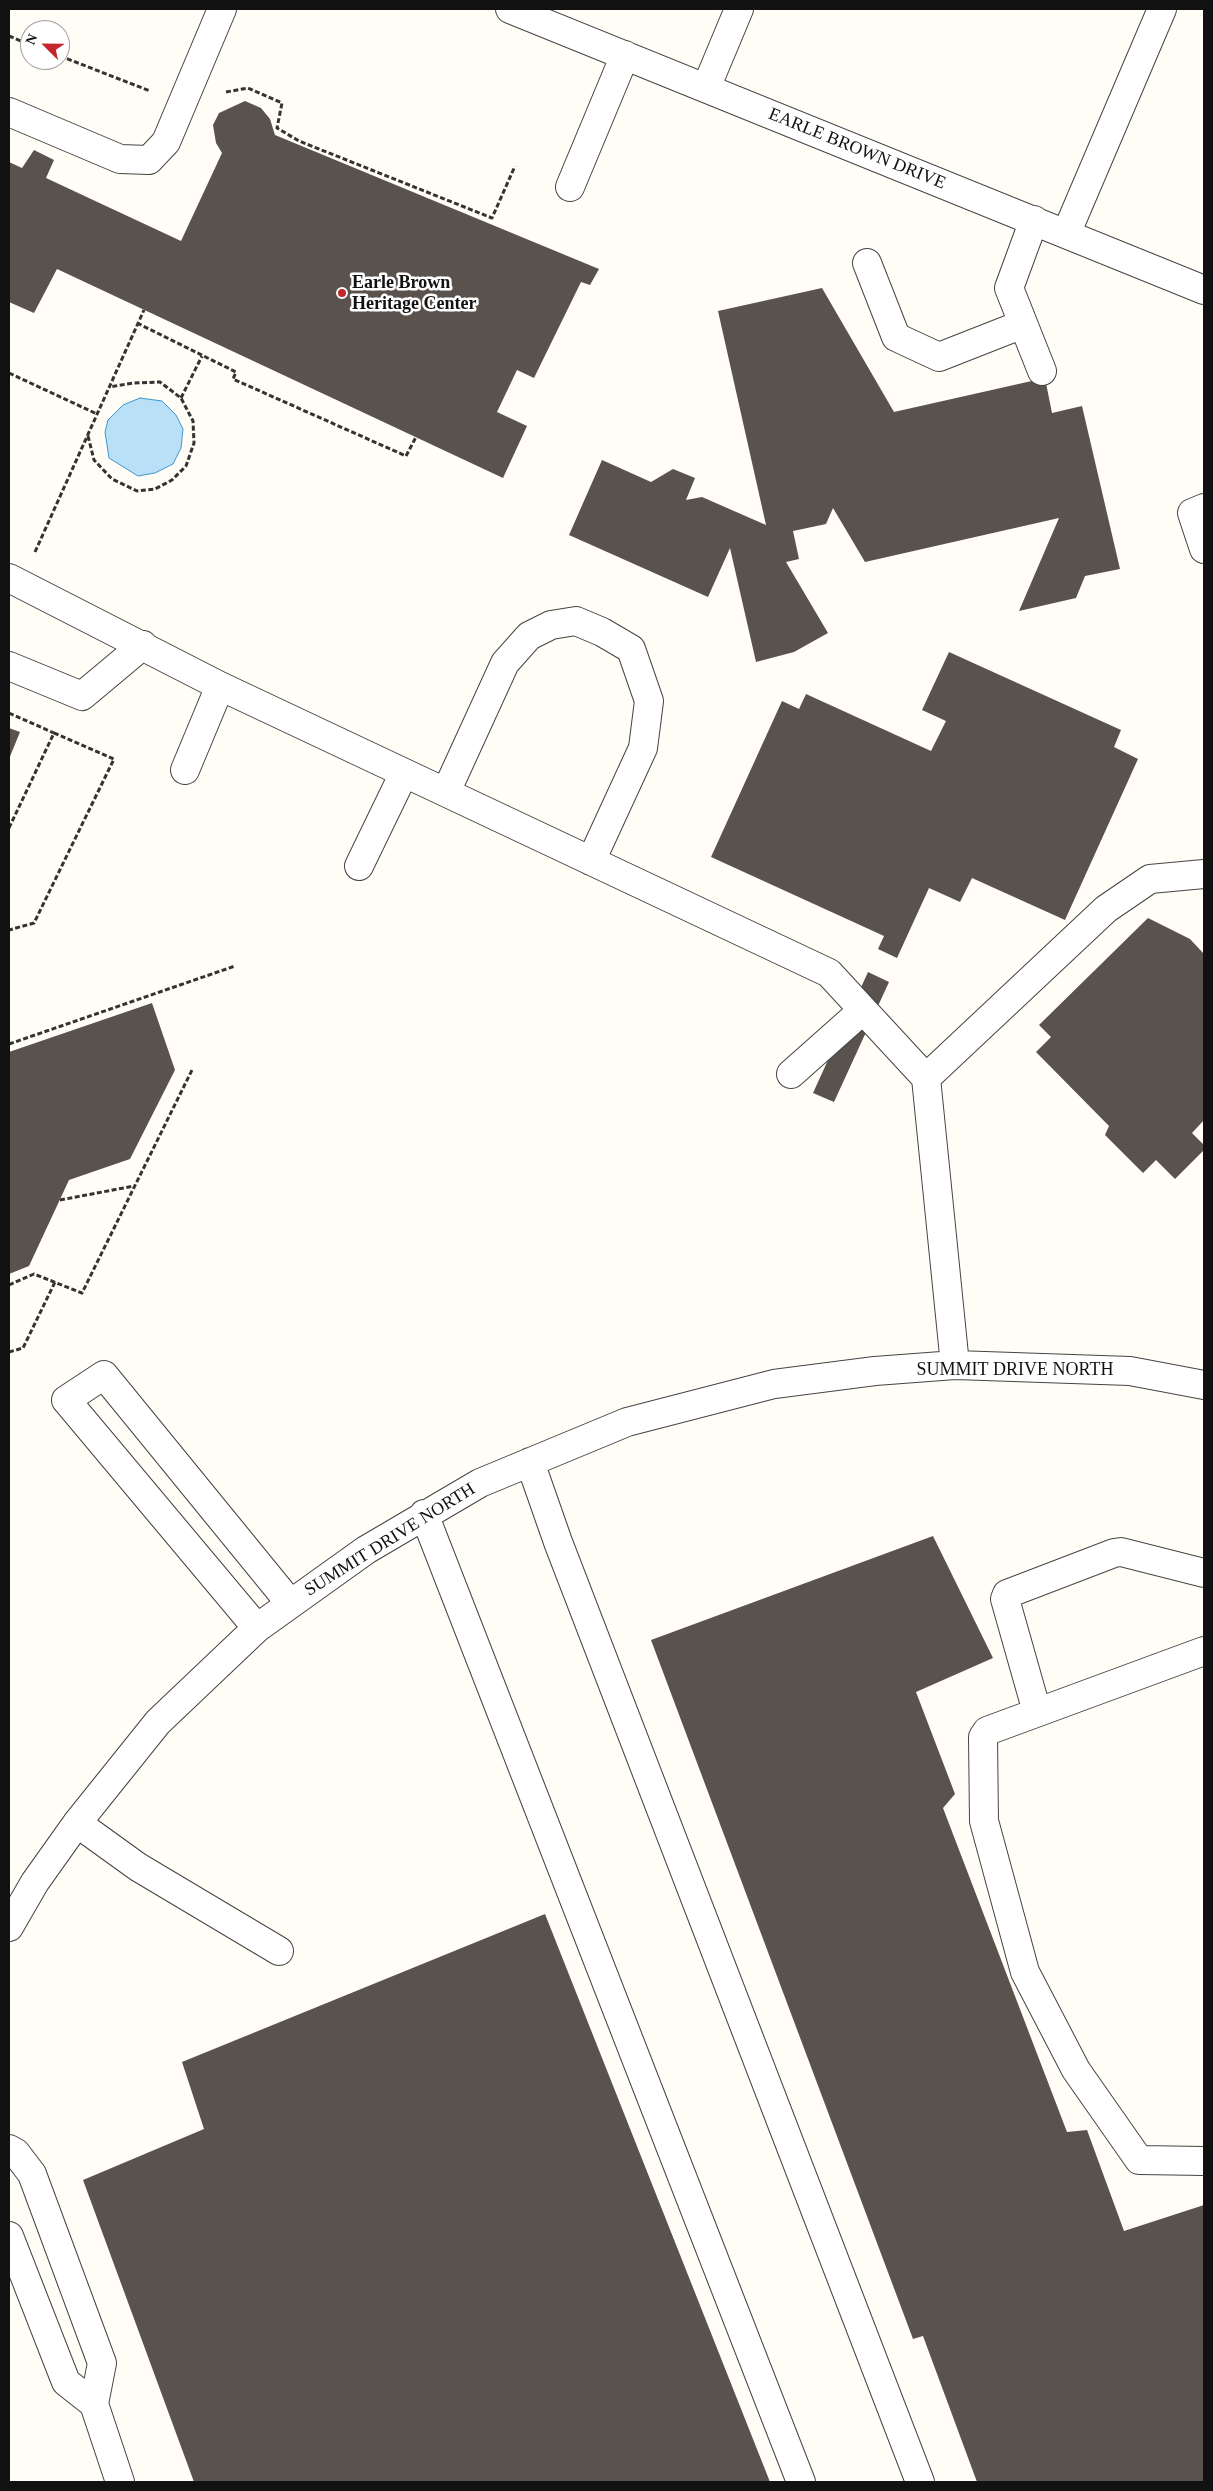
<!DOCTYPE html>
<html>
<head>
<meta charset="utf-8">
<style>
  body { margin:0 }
  #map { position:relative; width:1213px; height:2491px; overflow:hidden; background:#fffdf5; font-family:Georgia,serif }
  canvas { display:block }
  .frame { position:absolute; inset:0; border:10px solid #111; pointer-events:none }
  .north { position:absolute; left:20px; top:20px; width:50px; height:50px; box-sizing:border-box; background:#fff; border:1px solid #a0a0a0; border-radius:50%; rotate:293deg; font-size:14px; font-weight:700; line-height:20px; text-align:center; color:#111 }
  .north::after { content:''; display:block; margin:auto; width:18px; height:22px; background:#c4262e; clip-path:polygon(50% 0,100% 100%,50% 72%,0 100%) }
</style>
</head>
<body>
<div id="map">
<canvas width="1213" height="2491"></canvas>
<div class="frame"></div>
<div class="north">N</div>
</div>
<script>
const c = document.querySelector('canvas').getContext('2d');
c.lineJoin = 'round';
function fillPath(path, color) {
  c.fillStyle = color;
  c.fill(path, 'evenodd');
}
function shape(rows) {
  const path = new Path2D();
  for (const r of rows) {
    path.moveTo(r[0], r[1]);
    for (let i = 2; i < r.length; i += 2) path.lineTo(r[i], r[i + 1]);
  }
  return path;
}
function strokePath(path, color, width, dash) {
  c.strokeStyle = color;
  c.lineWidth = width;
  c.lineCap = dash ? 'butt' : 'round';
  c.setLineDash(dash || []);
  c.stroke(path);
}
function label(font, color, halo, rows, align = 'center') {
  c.font = font + ' Georgia,serif';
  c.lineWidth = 5;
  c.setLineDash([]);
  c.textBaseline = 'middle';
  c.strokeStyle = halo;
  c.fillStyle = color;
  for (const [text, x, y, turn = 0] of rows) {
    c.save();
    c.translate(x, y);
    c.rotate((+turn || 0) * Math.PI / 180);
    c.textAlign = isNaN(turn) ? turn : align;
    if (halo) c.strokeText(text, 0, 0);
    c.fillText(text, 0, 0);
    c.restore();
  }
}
const water = shape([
  [140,398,162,401,176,415,183,429,181,448,173,464,155,473,138,476,109,458,105,432,108,420,123,405,140,398]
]);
const building = shape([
  [245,101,261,108,270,119,275,135,599,269,590,285,581,282,534,378,517,370,497,412,527,426,503,478,57,269,34,313,9,302,9,162,22,168,34,150,54,160,46,178,181,241,222,153,216,143,213,125,219,113],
  [822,288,894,412,1045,378,1052,413,1082,406,1120,569,1085,576,1076,598,1019,611,1059,518,865,562,833,508,826,524,793,531,799,559,786,562,828,633,794,652,756,662,730,548,708,597,569,535,602,460,651,482,673,469,695,478,686,500,702,497,766,525,718,311],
  [949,652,1121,730,1114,747,1138,759,1065,920,972,878,960,902,929,888,897,958,878,949,884,936,711,857,782,701,799,709,806,694,931,751,946,721,922,710],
  [9,728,20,732,9,759],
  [1148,918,1190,939,1204,954,1204,1120,1192,1133,1204,1145,1204,1150,1175,1179,1156,1160,1143,1173,1105,1135,1109,1126,1036,1052,1051,1037,1039,1025],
  [868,972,889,982,834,1102,813,1093],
  [152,1003,175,1070,130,1159,69,1180,29,1266,9,1274,9,1052],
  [933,1536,993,1658,916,1692,955,1794,943,1808,1067,2132,1087,2130,1124,2231,1204,2205,1204,2482,977,2482,923,2336,913,2339,651,1640],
  [545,1914,770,2482,194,2482,83,2180,204,2129,182,2062]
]);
const path = shape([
  [9,36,30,45],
  [60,56,150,91],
  [226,92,248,88,282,103,277,128,299,141,492,218,515,166],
  [137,323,236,372,233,379,406,456,416,437],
  [9,373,97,414],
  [181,398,202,356],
  [88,436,94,460,112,479,137,491,155,489,172,480,186,466,194,443,193,421,181,398,160,382,133,383,109,387],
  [35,552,144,310],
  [9,713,54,733],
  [9,828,54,733,114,759,34,923,9,930],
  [9,1044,235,966],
  [60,1200,134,1186],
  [9,1285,34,1274,82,1293,192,1070],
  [9,1352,23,1348,55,1282]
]);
const minor = shape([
  [510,9,1204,290],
  [706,88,739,9],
  [9,112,120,159,149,160,166,142,222,9],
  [570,187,625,55],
  [1034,220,1009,288,1042,371],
  [1066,234,1162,9],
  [867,263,896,337,939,357,1023,324],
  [1204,508,1192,513,1204,549],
  [9,578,220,686,185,770],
  [9,666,82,696,143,645],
  [220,686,829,973,926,1078],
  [446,792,505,663,529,636,551,625,576,621,602,632,631,649,649,701,643,748,591,861],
  [359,866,404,773],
  [791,1074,863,1010],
  [955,1365,926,1078,1106,909,1150,879,1204,874],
  [530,1462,558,1542,920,2482],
  [424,1514,801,2482],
  [257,1628,66,1400,104,1375,290,1603],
  [1204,1651,987,1731,983,1737,984,1821,1025,1972,1076,2070,1139,2160,1204,2161],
  [1037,1712,1005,1599,1007,1594,1114,1553,1121,1552,1204,1573],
  [77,1823,138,1867,279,1951],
  [9,1927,35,1882,77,1823,158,1722,257,1628,366,1550,480,1483,627,1422,774,1384,875,1371,955,1365,1130,1371,1204,1385],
  [9,2149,16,2153,32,2174,102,2363,94,2404,120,2482],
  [9,2236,66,2382,94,2404]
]);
const markers = [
  [342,293,5,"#c4262e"]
];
const streetNames = [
  ["EARLE BROWN DRIVE",857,149,22],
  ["SUMMIT DRIVE NORTH",1015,1370],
  ["SUMMIT DRIVE NORTH",390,1540,-32]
];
const poiNames = [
  ["Earle Brown",352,283],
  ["Heritage Center",352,304]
];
fillPath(water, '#b9e0f7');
strokePath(water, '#3f96cf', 1);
fillPath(building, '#5a524d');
strokePath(minor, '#444', 30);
strokePath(path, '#333', 3, [5, 2.5]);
strokePath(minor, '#fff', 28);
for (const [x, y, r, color] of markers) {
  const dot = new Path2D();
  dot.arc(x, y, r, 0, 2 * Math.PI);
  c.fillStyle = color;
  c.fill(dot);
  strokePath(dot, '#fff', 2);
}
label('18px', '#111', '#fff', streetNames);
label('bold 18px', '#111', '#fff', poiNames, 'left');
</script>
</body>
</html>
